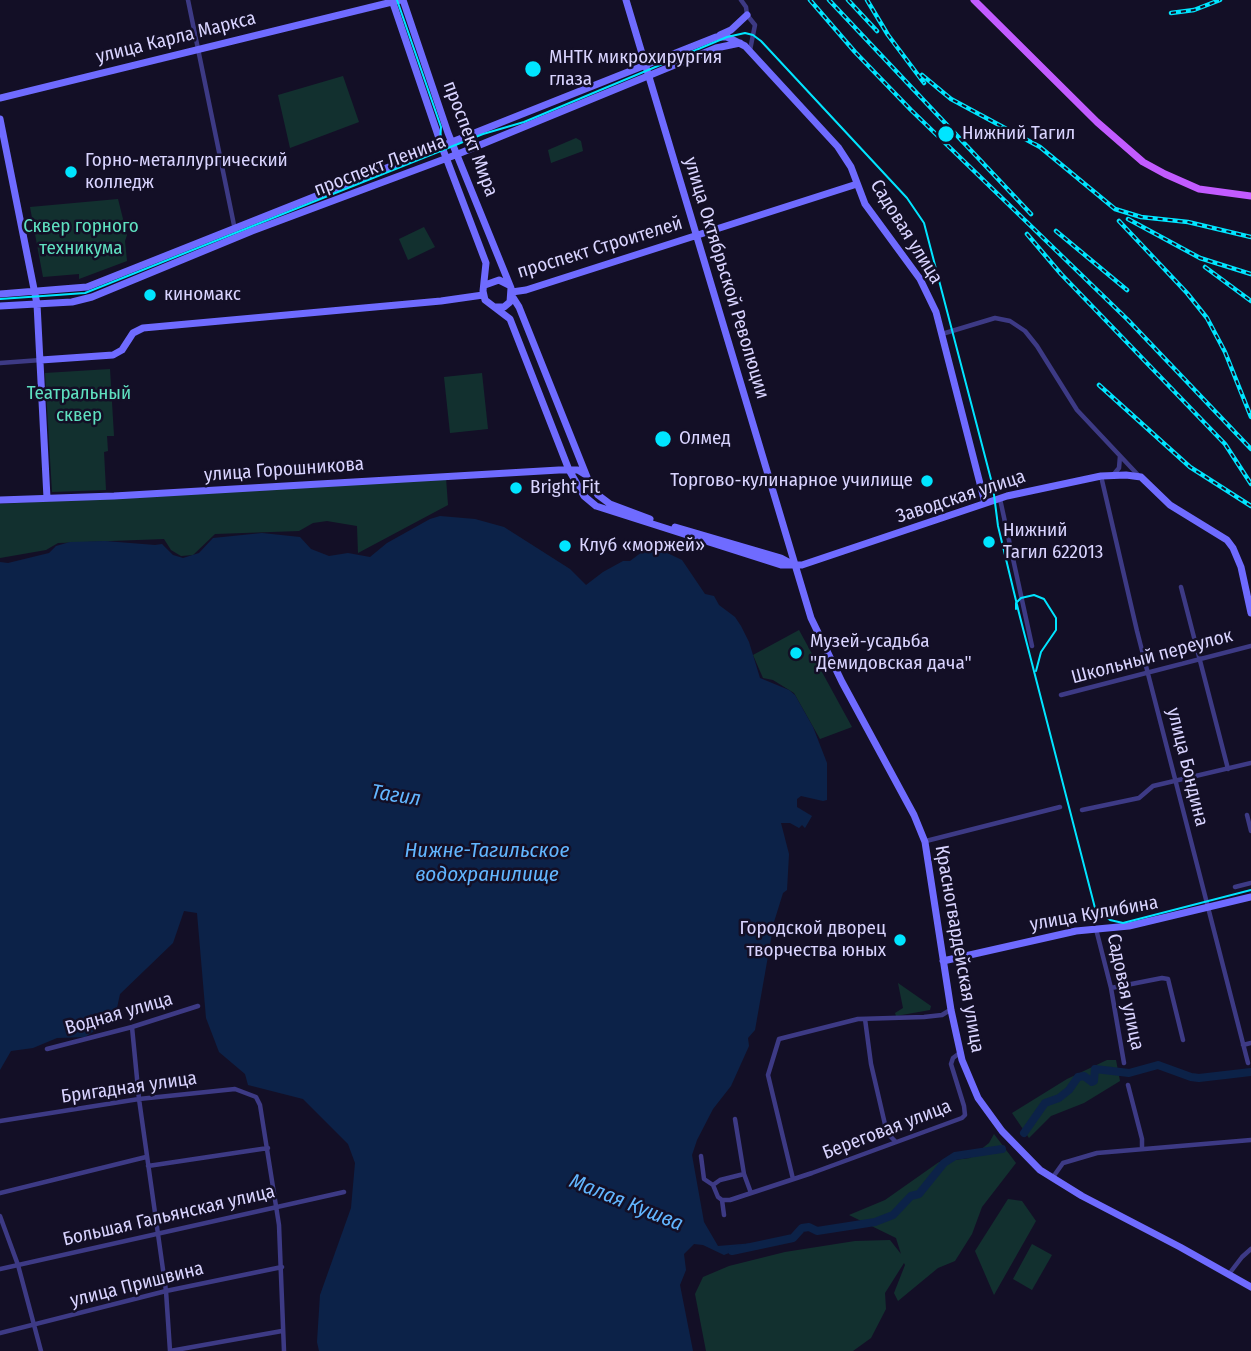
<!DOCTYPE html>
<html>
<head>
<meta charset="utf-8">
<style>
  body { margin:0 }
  canvas { display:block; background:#130f26 }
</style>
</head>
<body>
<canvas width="1251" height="1351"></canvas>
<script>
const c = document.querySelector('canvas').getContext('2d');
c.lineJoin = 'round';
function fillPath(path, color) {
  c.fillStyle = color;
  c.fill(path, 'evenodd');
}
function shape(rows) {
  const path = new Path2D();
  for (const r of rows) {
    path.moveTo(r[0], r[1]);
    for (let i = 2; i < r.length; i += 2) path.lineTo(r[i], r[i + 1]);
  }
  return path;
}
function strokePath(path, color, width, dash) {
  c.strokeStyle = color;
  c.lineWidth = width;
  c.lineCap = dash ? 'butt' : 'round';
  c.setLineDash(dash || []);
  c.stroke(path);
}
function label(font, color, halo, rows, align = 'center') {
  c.font = font + ' "Fira Sans Condensed",sans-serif';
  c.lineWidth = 5;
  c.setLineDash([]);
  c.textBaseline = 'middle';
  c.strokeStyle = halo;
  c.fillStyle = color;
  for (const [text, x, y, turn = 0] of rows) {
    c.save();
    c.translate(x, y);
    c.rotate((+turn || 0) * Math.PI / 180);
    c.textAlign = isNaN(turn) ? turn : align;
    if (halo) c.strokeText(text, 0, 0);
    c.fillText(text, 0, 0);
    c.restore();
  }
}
const green = shape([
  [343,76,359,122,290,148,278,95],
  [576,138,581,141,583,151,551,163,548,150],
  [118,199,127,235,125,241,127,261,79,279,79,274,43,277,30,207],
  [424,227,435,247,408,260,399,239],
  [110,369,114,436,107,436,108,451,104,452,106,490,52,492,45,373],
  [482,373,488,429,450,433,444,377],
  [446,478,448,505,358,553,357,526,327,521,313,523,299,531,215,534,193,555,181,556,171,550,164,539,58,543,46,550,0,558,0,504],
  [799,630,852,727,820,739,794,693,773,680,763,678,753,655],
  [898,983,931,1006,930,1010,896,1016,895,1013,903,1008],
  [1107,1060,1116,1060,1120,1081,1084,1103,1051,1116,1029,1138,1012,1113,1067,1079],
  [994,1134,1016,1163,982,1207,972,1234,955,1261,938,1268,898,1301,894,1293,905,1265,904,1263,885,1293,886,1309,871,1338,853,1351,706,1351,695,1294,703,1277,729,1266,785,1252,855,1241,890,1240,901,1254,896,1238,849,1215,885,1200,939,1162,970,1158,989,1143],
  [1008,1199,1022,1201,1036,1221,994,1295,975,1251],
  [1032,1244,1052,1255,1032,1290,1013,1279]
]);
const water = shape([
  [440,516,475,519,504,527,570,569,586,585,603,572,623,561,630,561,642,552,655,549,663,551,682,560,705,594,714,596,719,605,735,617,741,626,749,642,760,678,789,690,795,695,813,727,827,763,827,800,823,801,801,796,797,799,797,807,812,816,805,828,802,825,799,828,790,823,781,823,789,854,787,890,783,893,774,922,755,1030,748,1038,749,1046,731,1086,713,1109,697,1140,692,1155,704,1222,718,1246,754,1243,724,1255,703,1245,694,1244,684,1254,686,1270,680,1285,693,1351,319,1351,317,1342,320,1295,351,1208,355,1163,348,1144,303,1099,248,1085,245,1074,219,1052,206,1018,197,913,184,911,173,943,120,994,115,1017,85,1037,57,1038,33,1048,11,1051,0,1070,0,562,8,563,49,553,56,546,70,542,105,541,155,545,162,544,173,555,183,558,199,553,213,538,262,533,300,537,311,549,329,556,348,553,370,557,387,543,430,519]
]);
const river = shape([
  [1024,1133,1045,1103,1059,1098,1069,1090,1078,1077,1084,1076,1092,1082,1094,1081,1095,1069,1129,1073,1158,1065,1191,1077,1199,1078,1251,1072],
  [732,1251,793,1238,802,1228,809,1227,817,1231,875,1222,893,1215,911,1196,919,1194,944,1163,955,1156,1002,1149]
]);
const street = shape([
  [188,0,235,230],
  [741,0,746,7,747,15,755,25,750,50],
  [942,334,995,318,1010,321,1025,331,1037,346,1077,410,1139,476],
  [0,363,41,360],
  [1114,474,1119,468,1120,456],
  [1101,476,1137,631,1248,1063],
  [1000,499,1032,646],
  [1181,587,1228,769],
  [1061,695,1251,646],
  [1082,810,1139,798,1153,786,1251,763],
  [1247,815,1251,831],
  [926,841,1060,807],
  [1235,887,1251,883],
  [1096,929,1111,988,1124,1063],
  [1111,988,1162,978,1168,979,1183,1040],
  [865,1019,871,1064,887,1133,896,1142],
  [132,1027,139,1099,166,1291,170,1351],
  [1243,1045,1251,1043],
  [47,1049,132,1027,198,1006],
  [1128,1085,1142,1139,1142,1149],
  [735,1119,744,1174,751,1193],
  [0,1121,139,1099,235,1089,256,1097,260,1105,279,1225,284,1351],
  [701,1156,704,1179,713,1185],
  [148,1166,268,1148],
  [1053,1177,1063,1163,1097,1153,1251,1140],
  [793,1179,768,1075,779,1039,858,1019,924,1017,942,1015,950,1010],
  [713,1185,718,1197,722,1200,724,1215],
  [713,1185,720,1180,744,1174],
  [0,1193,146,1157],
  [722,1200,730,1200,812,1173,962,1118,965,1115,964,1106,951,1064,953,1058,961,1052],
  [0,1216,18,1265,41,1351],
  [0,1269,344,1192],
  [1229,1274,1242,1257,1251,1249],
  [0,1333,166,1291,282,1267],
  [170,1351,282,1331]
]);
const secondary = shape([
  [392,0,442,147,486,263,483,291,485,300,510,319,569,470,584,496,596,506,781,565,802,565,1007,496,1101,476,1126,475,1141,477,1170,505,1227,540,1233,548,1241,567,1251,613],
  [403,0,448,133,511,288,510,302,504,307,495,307],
  [626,0,811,618,842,682,914,815,925,842,951,1010,962,1060,978,1098,1002,1131,1040,1170,1082,1196,1180,1247,1251,1287],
  [720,35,731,30,747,15],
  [0,98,400,0],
  [0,119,37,304,47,498],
  [485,285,499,280,509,285],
  [512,292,526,290,857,184],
  [0,294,87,287,716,37,727,37,745,46,838,147,851,167,865,204,920,279,936,312,985,503],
  [512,296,519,307,589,482,598,495,610,504,650,519],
  [0,306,72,302,92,297,252,231,458,154,716,48,740,43],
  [41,360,113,355,122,350,133,333,143,328,441,301,483,295],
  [0,500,114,496,559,470,578,470,586,475],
  [675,527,781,558,794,565],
  [943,961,1076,931,1129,926,1251,897]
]);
const primary = shape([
  [974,0,1097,122,1143,162,1165,174,1199,189,1251,196]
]);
const tram = shape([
  [397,0,441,127,440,142,430,155],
  [0,299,85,293,483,134,524,122,727,37,745,33,753,35,761,41,907,198,924,223,993,487,998,526,1019,613,1095,908,1110,920,1123,923,1251,890],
  [1016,609,1016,603,1021,598,1034,595,1044,599,1056,618,1056,630,1041,652,1036,671]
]);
const rail = shape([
  [810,0,855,52,911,110,1128,320,1251,449],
  [829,0,1031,214],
  [848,0,877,31],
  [867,0,888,35,924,83],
  [1171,13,1194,10,1220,0],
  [922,75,951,99,1040,147,1115,209,1141,217,1188,222,1251,237],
  [1128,219,1200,258,1251,274],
  [1119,221,1187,293,1207,318,1225,352,1251,417],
  [1056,231,1127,290],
  [1027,234,1061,274,1225,444,1251,484],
  [1205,267,1251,301],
  [1099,385,1190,467,1251,506]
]);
const markers = [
  [533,69,9,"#00e5ff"],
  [946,134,9,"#00e5ff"],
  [71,172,7,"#00e5ff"],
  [150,295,7,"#00e5ff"],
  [663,439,9,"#00e5ff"],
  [927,481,7,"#00e5ff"],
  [516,488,7,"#00e5ff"],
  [989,542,7,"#00e5ff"],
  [565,546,7,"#00e5ff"],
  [796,653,7,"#00e5ff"],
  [900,940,7,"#00e5ff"]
];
const streetNames = [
  ["улица Карла Маркса",176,38,-14],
  ["проспект Мира",470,139,69],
  ["проспект Ленина",380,166,-21],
  ["Садовая улица",906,232,58],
  ["проспект Строителей",600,248,-17],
  ["улица Октябрьской Революции",726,278,73],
  ["улица Горошникова",284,470,-4],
  ["Заводская улица",961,497,-18],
  ["Школьный переулок",1152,657,-15],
  ["улица Бондина",1187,767,76],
  ["улица Кулибина",1094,914,-10],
  ["Красногвардейская улица",959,949,80],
  ["Садовая улица",1125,992,78],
  ["Водная улица",119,1014,-16],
  ["Бригадная улица",129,1088,-8],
  ["Береговая улица",887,1130,-21],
  ["Большая Гальянская улица",169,1216,-13],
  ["улица Пришвина",137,1285,-14]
];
const poiNames = [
  ["МНТК микрохирургия",549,58],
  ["глаза",549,80],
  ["Нижний Тагил",962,134],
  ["Горно-металлургический",85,161],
  ["колледж",85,183],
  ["киномакс",164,295],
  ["Олмед",679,439],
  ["Торгово-кулинарное училище",913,481,"right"],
  ["Bright Fit",530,488],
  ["Нижний",1003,531],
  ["Тагил 622013",1003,553],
  ["Клуб «моржей»",579,546],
  ["Музей-усадьба",810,642],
  ["\"Демидовская дача\"",810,664],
  ["Городской дворец",886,929,"right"],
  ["творчества юных",886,951,"right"]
];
const parkNames = [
  ["Сквер горного",81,227],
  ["техникума",81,249],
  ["Театральный",79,394],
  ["сквер",79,416]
];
const waterNames = [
  ["Тагил",396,796,9],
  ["Нижне-Тагильское",487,851],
  ["водохранилище",487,875],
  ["Малая Кушва",626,1203,22]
];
fillPath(green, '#12302f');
fillPath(water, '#0c2248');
strokePath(river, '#0c2248', 8);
strokePath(street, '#3d3a85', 4.5);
strokePath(secondary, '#6f6bff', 7);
strokePath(primary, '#c25bff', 7);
strokePath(tram, '#00e5ff', 2);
strokePath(rail, '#00e5ff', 4.5);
strokePath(rail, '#130f26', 2, [5]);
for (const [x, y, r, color] of markers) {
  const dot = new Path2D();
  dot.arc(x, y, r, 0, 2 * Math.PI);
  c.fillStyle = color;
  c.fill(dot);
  strokePath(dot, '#130f26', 2.5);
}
label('19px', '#d9d4ff', '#130f26', streetNames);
label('19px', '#d9d4ff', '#130f26', poiNames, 'left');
label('19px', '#5fe0c0', '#130f26', parkNames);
label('italic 21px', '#62b6ff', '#130f26', waterNames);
</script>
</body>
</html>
